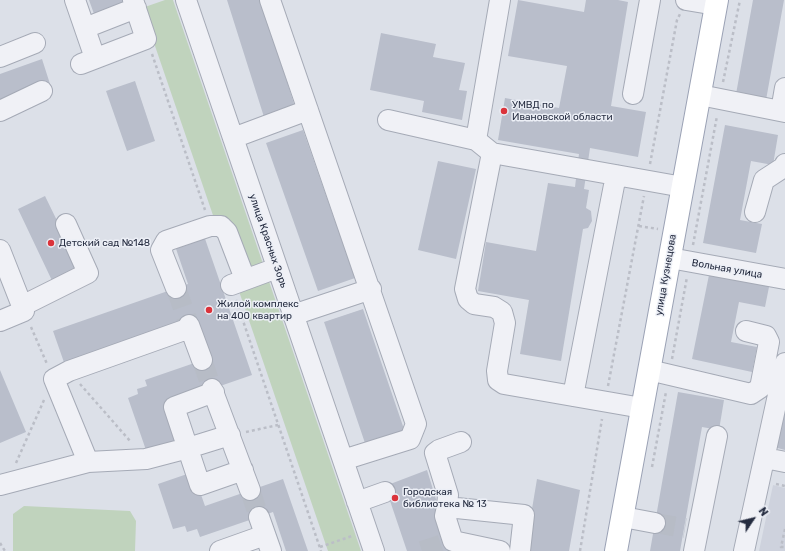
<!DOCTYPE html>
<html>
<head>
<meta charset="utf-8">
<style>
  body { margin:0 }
  #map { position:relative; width:785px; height:551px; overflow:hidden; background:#dce0e8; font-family:Rubik,sans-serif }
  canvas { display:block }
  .north { position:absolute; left:733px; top:499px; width:40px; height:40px; -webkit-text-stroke:3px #eceff6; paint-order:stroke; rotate:55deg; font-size:11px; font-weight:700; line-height:16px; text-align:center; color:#252c40 }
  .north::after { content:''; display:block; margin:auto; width:14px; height:18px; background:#252c40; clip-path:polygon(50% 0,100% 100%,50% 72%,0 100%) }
</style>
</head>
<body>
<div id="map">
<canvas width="785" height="551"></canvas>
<div class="north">N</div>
</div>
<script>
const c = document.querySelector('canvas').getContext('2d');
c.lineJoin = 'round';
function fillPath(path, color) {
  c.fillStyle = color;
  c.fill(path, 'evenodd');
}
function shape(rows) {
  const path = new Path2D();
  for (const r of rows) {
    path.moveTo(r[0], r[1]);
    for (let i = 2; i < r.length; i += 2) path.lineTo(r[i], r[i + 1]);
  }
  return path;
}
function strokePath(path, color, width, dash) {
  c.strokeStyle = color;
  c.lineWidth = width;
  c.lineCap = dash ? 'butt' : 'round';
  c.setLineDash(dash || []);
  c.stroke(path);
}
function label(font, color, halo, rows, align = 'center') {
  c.font = font + ' Rubik,sans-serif';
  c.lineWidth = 3;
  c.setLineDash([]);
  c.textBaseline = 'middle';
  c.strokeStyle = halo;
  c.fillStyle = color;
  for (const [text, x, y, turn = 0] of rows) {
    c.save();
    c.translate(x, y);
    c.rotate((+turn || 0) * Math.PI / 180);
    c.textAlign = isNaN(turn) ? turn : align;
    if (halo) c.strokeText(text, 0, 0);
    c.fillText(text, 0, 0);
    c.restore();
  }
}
const built = shape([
  [773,485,785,488,785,551,759,551]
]);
const green = shape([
  [165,0,173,0,361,551,328,551,142,8],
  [24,506,130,511,136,521,135,551,13,551,13,514]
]);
const building = shape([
  [89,0,122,0,127,14,98,25],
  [227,0,261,0,295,107,264,117],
  [518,0,584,12,586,0,618,0,628,2,611,106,646,112,638,157,590,148,584,189,589,190,586,208,591,211,592,221,588,228,583,229,561,361,520,354,529,300,478,291,486,242,536,251,548,183,575,187,579,154,498,140,505,98,559,108,567,66,508,56],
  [753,0,784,0,766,100,736,94],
  [381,33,436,44,433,57,465,63,459,90,467,91,462,120,422,112,424,101,370,90],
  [42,59,50,84,0,102,0,74],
  [135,81,155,141,127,151,106,91],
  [725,125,778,135,773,165,751,161,740,220,762,224,756,253,703,243],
  [303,130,355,278,318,291,266,143],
  [438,161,476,169,456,259,418,250],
  [45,196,84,276,56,289,18,209],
  [202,230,252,375,168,404,181,441,147,453,128,398,138,394,137,389,147,386,145,380,206,359,193,324,66,368,53,331,188,284,173,240],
  [710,270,770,282,765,307,739,302,731,342,757,347,752,372,692,359],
  [363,309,406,435,367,449,324,322],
  [0,370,26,432,0,443],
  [678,392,724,400,719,430,702,427,680,551,650,551],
  [785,407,785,450,774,447],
  [427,470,452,551,407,551,385,486],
  [193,472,205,506,283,479,308,551,286,551,273,512,200,537,197,529,187,532,185,526,173,529,158,484],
  [537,479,580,490,569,551,525,551]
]);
const minorTunnel = shape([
  [176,288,189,325],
  [202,360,212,389],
  [250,490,259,517],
  [655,523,685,528],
  [422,551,449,542]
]);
const path = shape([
  [152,54,205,210],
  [723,82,740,0],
  [650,164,677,20,680,14],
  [639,226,658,229],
  [693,245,717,116],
  [236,300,321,551],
  [31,327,47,364],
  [672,359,687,277],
  [80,384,131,442],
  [608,386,644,196],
  [246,432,278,425],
  [16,463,44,400],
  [652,467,666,392],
  [776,484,785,486],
  [785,529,781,547,785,547],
  [0,543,5,551],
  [320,547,352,536],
  [580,551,602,419]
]);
const minor = shape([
  [75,0,95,58],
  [186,0,374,551],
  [270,0,416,424,410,439,343,460],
  [500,0,476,140,492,153,465,289,468,299,474,304,494,307,502,312,505,323,497,371,498,380,504,384,642,408],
  [686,0,716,5],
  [85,28,136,8],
  [0,57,35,43],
  [81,64,146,39,133,0],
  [633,94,650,0],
  [700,95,785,112],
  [0,111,42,91],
  [781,111,785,88],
  [388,120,476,140],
  [233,138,308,110],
  [492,153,683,187],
  [755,212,764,180,784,167,785,164],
  [0,250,24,311,0,321],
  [670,258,785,279],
  [231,285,277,268],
  [176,288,161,250,166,241,210,226,221,226,227,232,245,279],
  [22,306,88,273,66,224],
  [293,315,371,289],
  [189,325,202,360],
  [649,370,751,394,760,388,769,342,766,336,746,331],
  [212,389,250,490],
  [214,392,174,407,200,485,243,470],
  [573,396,616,175],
  [461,442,439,450,435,453,448,495,447,507,524,515,520,551],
  [765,458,785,462],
  [88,462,54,379,69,371,190,328],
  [0,485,88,462,146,459,188,448,230,435],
  [357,502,385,492],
  [447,507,445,516,453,541,500,551],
  [259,517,271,551],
  [623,517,655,523],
  [220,551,265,535],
  [694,551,717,436],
  [744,551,785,363]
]);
const major = shape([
  [616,551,717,0]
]);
const markers = [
  [504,111,4,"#db333b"],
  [51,243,4,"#db333b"],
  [209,310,4,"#db333b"],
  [395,498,4,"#db333b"]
];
const poiNames = [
  ["УМВД по",512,105],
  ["Ивановской области",512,117],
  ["Детский сад №148",59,243],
  ["Жилой комплекс",217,304],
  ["на 400 квартир",217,316],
  ["Городская",403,492],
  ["библиотека № 13",403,504]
];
const streetNames = [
  ["улица Красных Зорь",268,241,71],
  ["Вольная улица",727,269,10],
  ["улица Кузнецова",666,275,-80]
];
fillPath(built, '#ced2dd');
fillPath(green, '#c0d3bd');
fillPath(building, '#b9becb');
strokePath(minorTunnel, '#b7bcc6', 20, [20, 10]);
strokePath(minor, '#a5aab6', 22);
strokePath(major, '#9ba2b5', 24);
strokePath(path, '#bbbec7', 2.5, [3, 3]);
strokePath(minor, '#f0f1f6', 20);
strokePath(major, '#fff', 22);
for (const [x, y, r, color] of markers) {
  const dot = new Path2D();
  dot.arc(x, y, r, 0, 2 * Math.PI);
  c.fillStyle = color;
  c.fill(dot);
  strokePath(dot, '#eceff6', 1.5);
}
label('10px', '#252c40', '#eceff6', poiNames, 'left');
label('10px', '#252c40', '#eceff6', streetNames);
</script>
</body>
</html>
